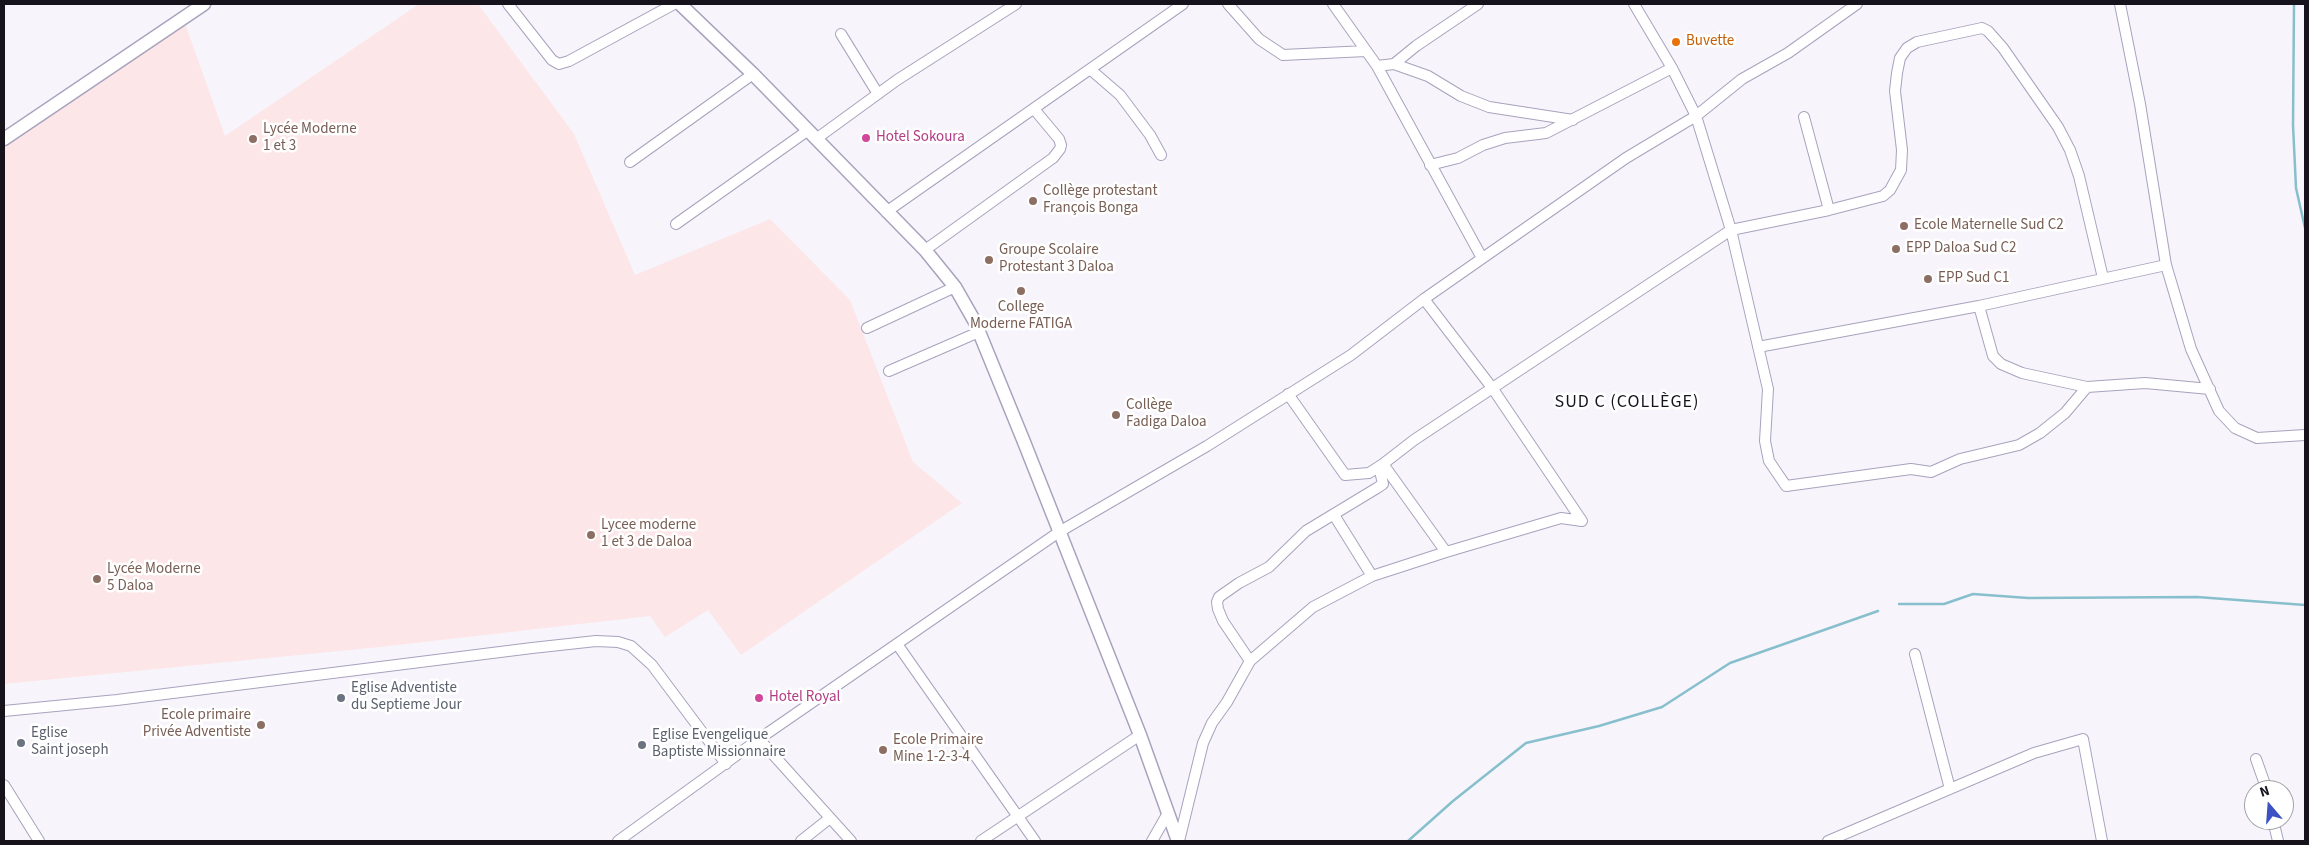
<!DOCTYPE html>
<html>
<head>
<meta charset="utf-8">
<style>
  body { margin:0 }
  #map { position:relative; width:2309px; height:845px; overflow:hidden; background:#f7f5fb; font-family:"Source Sans 3",sans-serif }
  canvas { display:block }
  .frame { position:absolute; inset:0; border:5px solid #16131d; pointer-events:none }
  .north { position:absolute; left:2244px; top:780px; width:50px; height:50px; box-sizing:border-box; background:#fff; border:1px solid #a2a1a5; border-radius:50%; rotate:342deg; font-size:14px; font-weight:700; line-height:20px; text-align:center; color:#16131d }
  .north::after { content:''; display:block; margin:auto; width:18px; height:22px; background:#3c51c4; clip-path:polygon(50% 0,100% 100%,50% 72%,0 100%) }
</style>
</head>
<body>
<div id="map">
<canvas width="2309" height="845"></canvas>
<div class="frame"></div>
<div class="north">N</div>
</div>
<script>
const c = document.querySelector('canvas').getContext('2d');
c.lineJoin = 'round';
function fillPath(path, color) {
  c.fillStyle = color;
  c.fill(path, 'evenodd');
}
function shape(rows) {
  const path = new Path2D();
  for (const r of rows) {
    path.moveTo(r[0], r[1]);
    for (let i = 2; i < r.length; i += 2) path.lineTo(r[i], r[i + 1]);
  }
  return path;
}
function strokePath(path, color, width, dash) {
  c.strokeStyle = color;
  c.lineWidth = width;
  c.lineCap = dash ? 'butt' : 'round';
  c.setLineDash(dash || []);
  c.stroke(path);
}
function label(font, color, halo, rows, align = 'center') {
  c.font = font + ' "Source Sans 3",sans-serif';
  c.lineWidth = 5;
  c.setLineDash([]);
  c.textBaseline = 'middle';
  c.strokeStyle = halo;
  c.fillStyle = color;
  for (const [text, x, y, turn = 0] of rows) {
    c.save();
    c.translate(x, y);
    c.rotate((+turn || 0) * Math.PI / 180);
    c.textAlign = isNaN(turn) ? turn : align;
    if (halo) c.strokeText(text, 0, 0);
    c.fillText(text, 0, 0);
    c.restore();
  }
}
const education = shape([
  [419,4,478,4,574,134,635,275,770,219,850,300,913,462,962,503,741,655,708,610,665,637,650,616,380,647,4,684,4,145,183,18,225,136]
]);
const stream = shape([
  [2294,4,2293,125,2296,188,2305,228],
  [1899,604,1944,604,1973,594,2028,598,2197,597,2305,605],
  [1408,841,1453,801,1526,743,1599,726,1662,707,1730,663,1878,611]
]);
const minor = shape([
  [508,4,552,60,559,64,569,61,674,4],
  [1228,4,1259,39,1283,55,1366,51],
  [1333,4,1377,66,1482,258],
  [1634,4,1672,68,1696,116,1731,230,1768,389,1765,441,1769,461,1786,486,1911,469,1931,472,1960,459,2019,445,2040,433,2065,413,2087,387],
  [2120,4,2140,104,2166,265,2191,349,2219,411,2235,428,2257,438,2305,435],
  [841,34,878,94],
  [1394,64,1416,46,1478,4],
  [1377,66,1394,64,1428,76,1461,96,1489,107,1573,120],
  [1091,70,1120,95,1150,135,1161,155],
  [1804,117,1829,210],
  [816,139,897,80,1016,4],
  [630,162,753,74],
  [1430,165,1458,158,1483,145,1505,138,1546,133,1672,68],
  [886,212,1183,4],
  [676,224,807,131],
  [925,250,1053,158,1060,149,1061,145,1059,139,1034,109],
  [1979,306,1993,356,2001,364,2022,373,2087,387,2145,383,2210,389],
  [867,328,955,287],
  [1758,347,1979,306,2166,265],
  [889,371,979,332],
  [1288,394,1345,475,1369,473,1383,464,1446,552],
  [1334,515,1372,576],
  [897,644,1035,841],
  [1915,654,1950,789],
  [1250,661,1223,621,1218,609,1217,602,1219,597,1239,583,1269,567,1306,531,1377,488,1383,484,1380,471,1383,464,1414,440,1731,230,1829,210,1883,196,1890,190,1901,170,1902,150,1895,91,1897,73,1900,58,1907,48,1917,42,1982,28,1988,31,2003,48,2058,127,2070,150,2079,176,2103,278],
  [4,711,117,700,532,648,596,641,618,642,631,646,652,665,726,764],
  [759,739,851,841],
  [2256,759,2267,790],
  [4,785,39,841],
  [2273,820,2278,841],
  [618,841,759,739,1059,532,1207,446,1351,355,1424,299,1626,158,1696,116,1742,79,1788,53,1857,4],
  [801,841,830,818],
  [981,841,1140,735],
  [1152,841,1168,813],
  [1179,841,1203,743,1212,723,1227,702,1250,661,1313,607,1372,576,1446,552,1561,518,1582,521,1493,389,1424,299],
  [1828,841,2034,753,2083,739,2102,841]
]);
const tertiary = shape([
  [680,4,753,74,925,250,955,287,975,322,1024,442,1140,735,1178,841],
  [4,139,204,4]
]);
const markers = [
  [1676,42,5,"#e8710a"],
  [866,138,5,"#d1479c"],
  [253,139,5,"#8d6e63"],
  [1033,201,5,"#8d6e63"],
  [1904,226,5,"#8d6e63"],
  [1896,249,5,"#8d6e63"],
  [989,260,5,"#8d6e63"],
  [1928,279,5,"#8d6e63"],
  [1021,291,5,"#8d6e63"],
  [1116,415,5,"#8d6e63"],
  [591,535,5,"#8d6e63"],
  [97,579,5,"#8d6e63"],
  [341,698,5,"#6b7280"],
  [759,698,5,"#d1479c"],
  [261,725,5,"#8d6e63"],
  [21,743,5,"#6b7280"],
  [642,745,5,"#6b7280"],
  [883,750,5,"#8d6e63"]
];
const foodNames = [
  ["Buvette",1686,42]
];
const educationNames = [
  ["Lycée Moderne",263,130],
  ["1 et 3",263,147],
  ["Collège protestant",1043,192],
  ["François Bonga",1043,209],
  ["Ecole Maternelle Sud C2",1914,226],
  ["EPP Daloa Sud C2",1906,249],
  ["Groupe Scolaire",999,251],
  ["Protestant 3 Daloa",999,268],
  ["EPP Sud C1",1938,279],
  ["College",1021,308,"center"],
  ["Moderne FATIGA",1021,325,"center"],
  ["Collège",1126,406],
  ["Fadiga Daloa",1126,423],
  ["Lycee moderne",601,526],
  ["1 et 3 de Daloa",601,543],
  ["Lycée Moderne",107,570],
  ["5 Daloa",107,587],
  ["Ecole primaire",251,716,"right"],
  ["Privée Adventiste",251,733,"right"],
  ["Ecole Primaire",893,741],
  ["Mine 1-2-3-4",893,758]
];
const hotelNames = [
  ["Hotel Sokoura",876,138],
  ["Hotel Royal",769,698]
];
const worshipNames = [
  ["Eglise Adventiste",351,689],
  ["du Septieme Jour",351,706],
  ["Eglise",31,734],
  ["Saint joseph",31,751],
  ["Eglise Evengelique",652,736],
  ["Baptiste Missionnaire",652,753]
];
const quarterNames = [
  ["SUD C (COLLÈGE)",1627,403]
];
fillPath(education, '#fce6e7');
strokePath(stream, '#88bfcd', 2.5);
strokePath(minor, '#a8a2bd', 12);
strokePath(tertiary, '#a8a2bd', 15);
strokePath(minor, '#fff', 10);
strokePath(tertiary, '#fff', 12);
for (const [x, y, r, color] of markers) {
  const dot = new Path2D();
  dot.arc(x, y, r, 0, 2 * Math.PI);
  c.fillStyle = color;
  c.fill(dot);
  strokePath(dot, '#fff', 2);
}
label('15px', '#c56008', '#fff', foodNames, 'left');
label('15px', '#785e54', '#fff', educationNames, 'left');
label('15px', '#b23c85', '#fff', hotelNames, 'left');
label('15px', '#5b616d', '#fff', worshipNames, 'left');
c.letterSpacing = '1px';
label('18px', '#16131d', '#fff', quarterNames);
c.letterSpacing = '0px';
</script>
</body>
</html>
